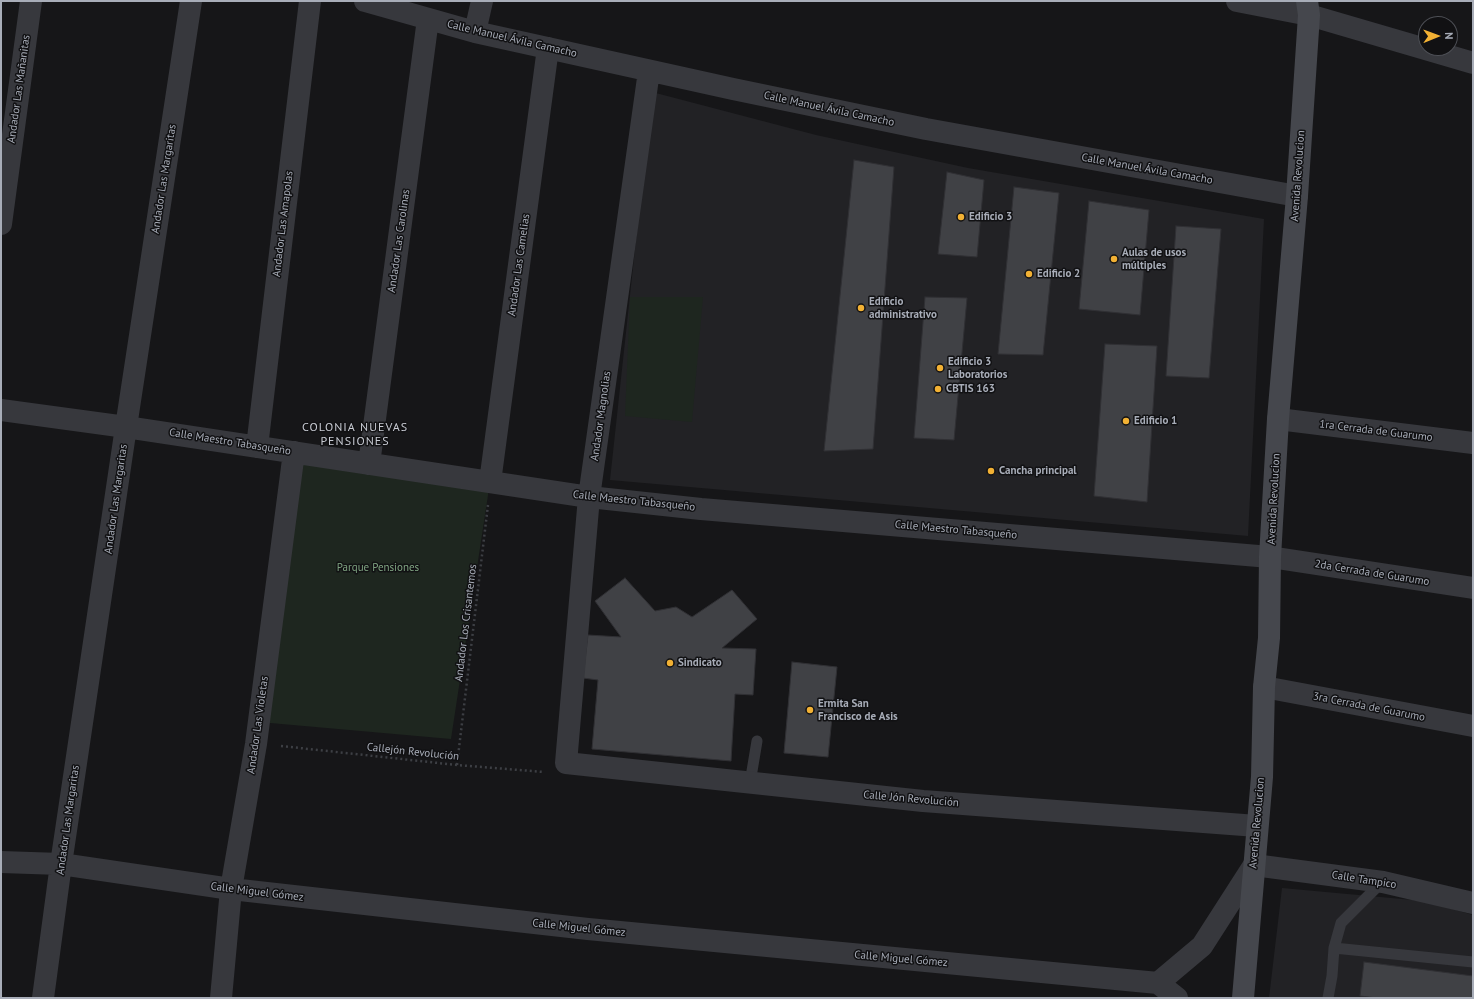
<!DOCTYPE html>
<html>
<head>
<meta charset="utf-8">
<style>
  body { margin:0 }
  #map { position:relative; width:1474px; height:999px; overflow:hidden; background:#161618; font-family:"PT Sans",sans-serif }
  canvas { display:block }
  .frame { position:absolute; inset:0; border:2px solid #a8adb8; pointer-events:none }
  .north { position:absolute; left:1418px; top:16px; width:40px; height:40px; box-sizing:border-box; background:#111113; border:1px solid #4d4f55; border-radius:50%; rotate:89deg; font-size:11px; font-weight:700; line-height:16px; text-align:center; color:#a8adb8 }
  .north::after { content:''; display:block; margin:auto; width:14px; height:18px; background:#f2b134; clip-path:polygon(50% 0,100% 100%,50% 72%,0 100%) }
</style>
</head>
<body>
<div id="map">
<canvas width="1474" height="999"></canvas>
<div class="frame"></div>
<div class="north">N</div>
</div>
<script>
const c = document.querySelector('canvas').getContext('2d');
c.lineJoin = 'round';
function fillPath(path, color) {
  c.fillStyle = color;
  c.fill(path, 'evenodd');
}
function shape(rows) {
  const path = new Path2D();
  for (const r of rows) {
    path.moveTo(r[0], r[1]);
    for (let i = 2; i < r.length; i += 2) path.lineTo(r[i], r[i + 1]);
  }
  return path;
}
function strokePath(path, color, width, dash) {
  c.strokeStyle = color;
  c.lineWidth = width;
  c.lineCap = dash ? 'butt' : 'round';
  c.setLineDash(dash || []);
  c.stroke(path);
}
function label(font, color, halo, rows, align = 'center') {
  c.font = font + ' "PT Sans",sans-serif';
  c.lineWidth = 3;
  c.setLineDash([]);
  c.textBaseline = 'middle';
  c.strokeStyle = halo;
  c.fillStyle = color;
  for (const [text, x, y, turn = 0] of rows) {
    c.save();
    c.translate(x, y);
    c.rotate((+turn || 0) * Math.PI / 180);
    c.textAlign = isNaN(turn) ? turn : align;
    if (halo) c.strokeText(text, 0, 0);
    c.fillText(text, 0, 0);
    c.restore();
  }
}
const built = shape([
  [652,92,816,135,968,168,1264,219,1248,536,610,480],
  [1282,888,1424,901,1473,915,1473,998,1269,998]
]);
const green = shape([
  [630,297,703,297,692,422,625,416],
  [294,452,490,482,451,739,259,722]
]);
const building = shape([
  [854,160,894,167,873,449,824,451,854,160],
  [947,172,984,180,977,257,938,254,947,172],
  [1014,187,1059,193,1043,355,998,354,1014,187],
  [1089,201,1149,210,1140,315,1079,309,1089,201],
  [1176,226,1221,229,1209,378,1166,376,1176,226],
  [925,297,967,298,954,440,914,438,925,297],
  [1105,344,1157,346,1147,502,1094,496,1105,344],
  [625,578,655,611,676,607,692,617,732,590,757,619,722,648,756,649,753,695,735,694,731,761,592,749,598,680,583,678,588,635,621,637,595,601,625,578],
  [792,662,837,667,828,757,784,753,792,662],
  [1364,962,1473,976,1473,998,1377,998,1360,996,1364,962]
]);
const path = shape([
  [281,746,457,765,544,772],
  [457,765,488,505]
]);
const lane = shape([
  [750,783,757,741],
  [1334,948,1473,962],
  [1328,998,1332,976,1334,948,1341,923,1382,882]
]);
const street = shape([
  [365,1,475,32,733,89,926,129,1297,196],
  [1237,1,1309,15,1473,63],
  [475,32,482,1],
  [649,71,589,497,566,763,923,801,1257,826],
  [1,224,31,1],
  [1,410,126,427,589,497,701,509,1270,557,1473,588],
  [1278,419,1473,443],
  [257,447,310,1],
  [369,464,428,19],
  [490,482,548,48],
  [1264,687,1473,726],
  [1,862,61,864,231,889,588,929,1158,983],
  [1158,983,1202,946,1254,865,1383,882,1473,903],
  [1158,983,1177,998],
  [43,998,61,864,126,427,191,1],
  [221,998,231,889,256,744,294,452]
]);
const secondary = shape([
  [1243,998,1262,777,1264,687,1269,638,1270,557,1278,419,1297,196,1309,15,1307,1]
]);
const markers = [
  [961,217,4,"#f2b134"],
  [1114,259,4,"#f2b134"],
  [1029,274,4,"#f2b134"],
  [861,308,4,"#f2b134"],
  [940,368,4,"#f2b134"],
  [938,389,4,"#f2b134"],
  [1126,421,4,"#f2b134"],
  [991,471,4,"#f2b134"],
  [670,663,4,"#f2b134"],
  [810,710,4,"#f2b134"]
];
const streetNames = [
  ["Calle Manuel Ávila Camacho",512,39,13],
  ["Andador Las Mañanitas",19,89,-82],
  ["Calle Manuel Ávila Camacho",829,109,12],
  ["Calle Manuel Ávila Camacho",1147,169,10],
  ["Avenida Revolucion",1298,176,-86],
  ["Andador Las Margaritas",164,179,-81],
  ["Andador Las Amapolas",283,224,-83],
  ["Andador Las Carolinas",399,241,-82],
  ["Andador Las Camelias",519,265,-82],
  ["Andador Magnolias",601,416,-82],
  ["1ra Cerrada de Guarumo",1376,431,7],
  ["Calle Maestro Tabasqueño",230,442,9],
  ["Andador Las Margaritas",116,499,-82],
  ["Avenida Revolucion",1274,499,-87],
  ["Calle Maestro Tabasqueño",634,501,6],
  ["Calle Maestro Tabasqueño",956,530,5],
  ["2da Cerrada de Guarumo",1372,573,9],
  ["Andador Los Crisantemos",466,623,-83],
  ["3ra Cerrada de Guarumo",1369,707,11],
  ["Andador Las Violetas",258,725,-82],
  ["Callejón Revolución",413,752,6],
  ["Calle Jón Revolución",911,799,5],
  ["Andador Las Margaritas",68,820,-82],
  ["Avenida Revolucion",1257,823,-85],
  ["Calle Tampico",1364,880,9],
  ["Calle Miguel Gómez",257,892,7],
  ["Calle Miguel Gómez",579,928,6],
  ["Calle Miguel Gómez",901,959,5]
];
const poiNames = [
  ["Edificio 3",969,217],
  ["Aulas de usos",1122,253],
  ["múltiples",1122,266],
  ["Edificio 2",1037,274],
  ["Edificio",869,302],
  ["administrativo",869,315],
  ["Edificio 3",948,362],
  ["Laboratorios",948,375],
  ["CBTIS 163",946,389],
  ["Edificio 1",1134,421],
  ["Cancha principal",999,471],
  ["Sindicato",678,663],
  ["Ermita San",818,704],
  ["Francisco de Asis",818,717]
];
const parkNames = [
  ["Parque Pensiones",378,568]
];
const neighbourhoodNames = [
  ["COLONIA NUEVAS",355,428],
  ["PENSIONES",355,442]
];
fillPath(built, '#222225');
fillPath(green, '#1e261f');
fillPath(building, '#404145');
strokePath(building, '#303034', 1);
strokePath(path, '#3d3f44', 2.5, [2, 3]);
strokePath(lane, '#37383d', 11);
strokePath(street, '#37383d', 22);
strokePath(secondary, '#45474d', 22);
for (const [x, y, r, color] of markers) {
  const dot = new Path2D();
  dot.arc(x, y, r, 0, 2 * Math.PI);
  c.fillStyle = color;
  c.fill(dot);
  strokePath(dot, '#111113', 1.5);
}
label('11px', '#a8adb8', '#111113', streetNames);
label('bold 11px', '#a8adb8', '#111113', poiNames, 'left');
label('11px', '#7fa381', '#111113', parkNames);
c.letterSpacing = '1px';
label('12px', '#c9ccd4', '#111113', neighbourhoodNames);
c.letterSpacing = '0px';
</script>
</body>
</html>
